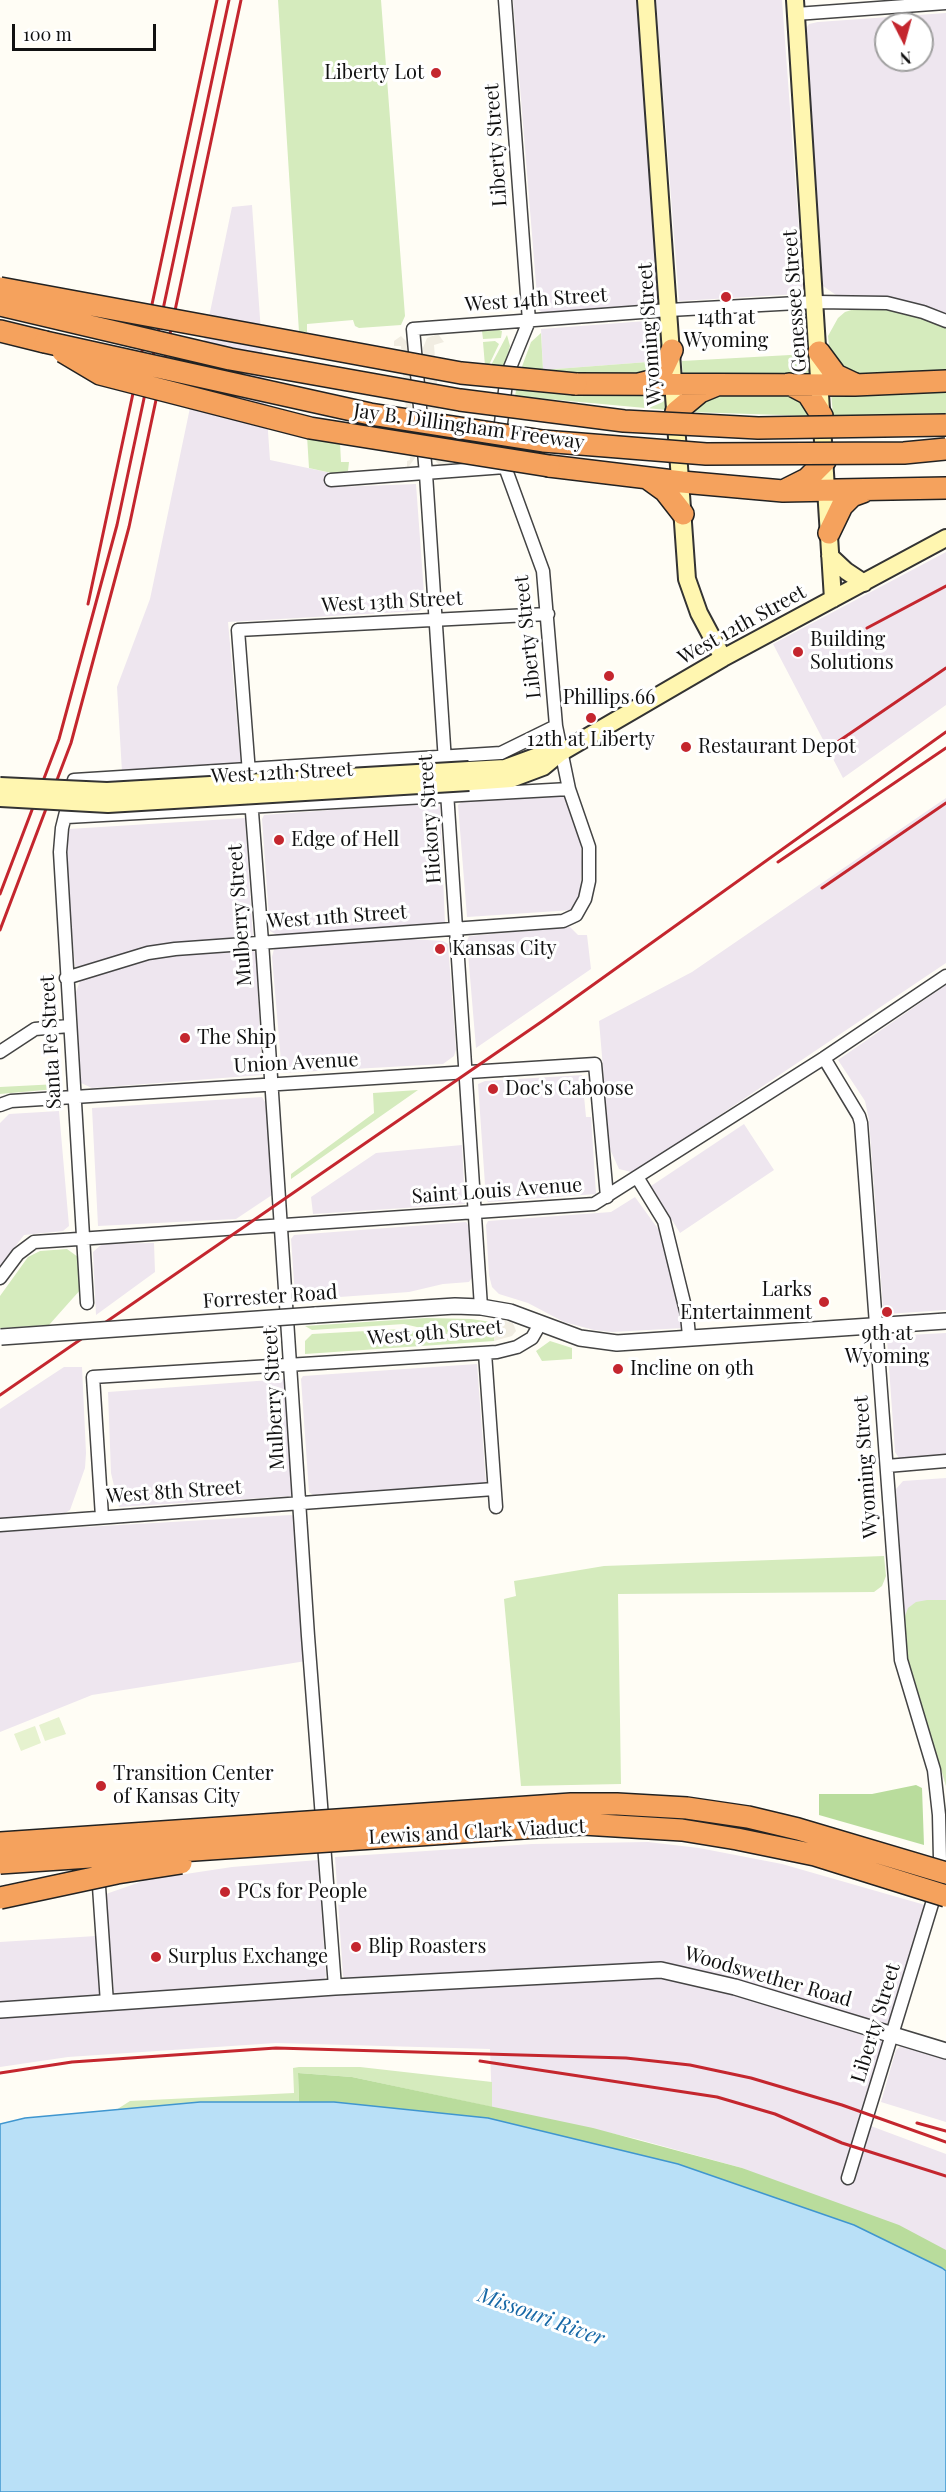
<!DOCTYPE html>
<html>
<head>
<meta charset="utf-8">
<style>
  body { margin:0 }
  #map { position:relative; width:946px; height:2492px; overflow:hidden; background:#fffdf5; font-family:"Playfair Display",serif }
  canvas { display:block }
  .north { position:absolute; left:874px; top:12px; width:60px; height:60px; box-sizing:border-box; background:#fff; border:2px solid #a0a0a0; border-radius:50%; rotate:174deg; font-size:16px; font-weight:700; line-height:24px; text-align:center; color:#111 }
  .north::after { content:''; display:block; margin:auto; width:21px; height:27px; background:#c4262e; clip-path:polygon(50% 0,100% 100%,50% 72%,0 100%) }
  .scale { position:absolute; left:12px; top:24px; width:144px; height:27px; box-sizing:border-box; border:3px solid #111; border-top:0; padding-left:8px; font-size:18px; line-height:21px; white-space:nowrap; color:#111; -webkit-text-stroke:4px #fff; paint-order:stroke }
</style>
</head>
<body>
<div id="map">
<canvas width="946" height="2492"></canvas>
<div class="north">N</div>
<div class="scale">100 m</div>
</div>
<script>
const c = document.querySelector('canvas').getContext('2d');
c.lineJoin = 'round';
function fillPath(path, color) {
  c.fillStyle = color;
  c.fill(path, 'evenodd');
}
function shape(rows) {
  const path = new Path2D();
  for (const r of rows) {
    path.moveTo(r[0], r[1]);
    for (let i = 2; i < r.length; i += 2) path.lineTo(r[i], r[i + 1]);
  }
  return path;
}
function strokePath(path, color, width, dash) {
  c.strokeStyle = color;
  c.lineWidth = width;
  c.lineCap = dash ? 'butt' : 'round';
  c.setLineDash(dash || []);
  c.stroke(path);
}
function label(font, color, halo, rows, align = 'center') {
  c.font = font + ' "Playfair Display",serif';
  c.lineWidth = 6;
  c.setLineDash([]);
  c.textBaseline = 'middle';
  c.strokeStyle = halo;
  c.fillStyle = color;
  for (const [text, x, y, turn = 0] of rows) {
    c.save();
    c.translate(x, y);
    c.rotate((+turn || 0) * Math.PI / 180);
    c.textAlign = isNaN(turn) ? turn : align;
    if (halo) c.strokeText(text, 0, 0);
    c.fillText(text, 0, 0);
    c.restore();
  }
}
const industrial = shape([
  [513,0,640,0,659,304,542,313,538,309],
  [656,0,782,0,803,285,799,294,679,301],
  [946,13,946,316,890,298,836,295,823,286,805,30,809,24,818,22],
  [886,24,922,24,922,60,886,60],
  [252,205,270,460,336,474,337,487,416,484,425,607,419,611,228,622,241,763,122,772,117,687,150,599,232,207],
  [646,321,648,362,543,370,541,329],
  [946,552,946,705,843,778,773,644],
  [564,793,580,834,582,863,580,892,573,910,467,917,458,805,463,801],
  [946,798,946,963,638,1170,631,1172,619,1169,610,1149,599,1021,692,972],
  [437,802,440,807,445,923,277,935,270,931,262,819,264,815],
  [245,818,253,937,190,943,75,967,66,860,69,829],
  [570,927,578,935,587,935,591,969,476,1048,467,941,469,936],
  [395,938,443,941,448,944,456,1049,454,1056,443,1064,282,1073,272,957,274,949],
  [251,949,256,953,262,1075,92,1088,81,1083,76,992,80,981,160,957],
  [946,985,946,1310,887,1314,883,1307,869,1120,865,1101,838,1060],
  [582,1075,586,1117,591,1117,596,1194,488,1202,486,1199,478,1084,485,1081],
  [262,1097,267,1105,272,1195,236,1219,98,1226,92,1108],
  [59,1111,69,1226,63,1231,24,1235,0,1267,0,1123,9,1114],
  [744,1124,774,1170,680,1233,651,1186],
  [462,1145,465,1204,313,1214,311,1197,376,1153],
  [635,1197,661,1233,683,1311,684,1328,612,1332,594,1330,564,1322,528,1303,499,1294,492,1287,489,1275,486,1225,488,1221,611,1212],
  [466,1222,469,1226,473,1276,469,1282,443,1284,409,1292,298,1300,295,1296,291,1239,294,1235],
  [154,1243,155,1272,96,1315,93,1252,102,1244],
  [946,1333,946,1456,899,1458,895,1452,887,1339,890,1336],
  [477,1364,486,1483,313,1495,309,1492,301,1379,303,1376],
  [64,1367,82,1367,86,1453,85,1468,70,1510,65,1513,0,1518,0,1409],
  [284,1379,293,1496,119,1507,111,1473,108,1392],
  [946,1478,946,1786,907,1655,896,1489,903,1481],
  [291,1515,295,1517,306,1661,92,1695,0,1732,0,1532],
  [648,1842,699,1848,782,1864,925,1905,889,2022,883,2025,724,1977,675,1966,347,1981,343,1976,335,1857,532,1844],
  [318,1860,326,1976,323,1981,114,1993,106,1894,146,1880,232,1867],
  [96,1936,100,1993,97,1997,0,2005,0,1942],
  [646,1975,682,1979,884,2040,860,2122,946,2154,946,2272,742,2168,637,2139,492,2107,490,2049,276,2043,68,2057,0,2067,0,2018],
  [902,2045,946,2057,946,2122,881,2102,896,2050]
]);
const green = shape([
  [278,0,381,0,405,316,401,325,359,328,355,326,353,320,307,324,307,332,299,332],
  [861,307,900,311,946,328,946,375,849,376,830,354,828,336,838,318,845,312],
  [646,321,655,324,662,331,665,353,646,376,520,372,531,342,541,333,543,370,648,362],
  [499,330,502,331,501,338,483,339,482,331],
  [507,335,510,346,503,370,489,369],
  [495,341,499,344,488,367,485,366,483,342],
  [808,354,809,376,683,378,682,361],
  [517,385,665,393,667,410,515,396],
  [946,387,946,413,833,416,831,392],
  [796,393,812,416,689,412,704,395],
  [307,436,340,443,341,462,349,462,348,471,336,474,309,468],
  [58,1084,55,1089,0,1094,0,1087],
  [418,1090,291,1179,291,1174,374,1113,373,1093],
  [67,1249,78,1257,82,1288,73,1298,49,1325,0,1328,0,1296,28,1257,40,1251],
  [426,1318,471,1319,498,1323,478,1333,451,1335,404,1324,312,1330,305,1326],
  [402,1329,451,1339,478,1338,493,1331,495,1333,494,1341,305,1354,305,1341,312,1334],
  [550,1341,572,1348,572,1359,542,1361,536,1351],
  [884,1556,886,1576,882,1586,874,1592,618,1594,621,1784,521,1786,504,1599,516,1596,514,1581,604,1566],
  [927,1600,946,1600,946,1786,907,1655,905,1616,908,1608,916,1602],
  [299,2067,360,2067,492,2082,492,2107,352,2077,298,2073,299,2102,200,2102,116,2110,130,2101,294,2093,293,2068]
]);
const forest = shape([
  [916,1785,922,1788,924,1845,819,1815,819,1794,872,1794],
  [298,2073,352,2077,593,2128,742,2168,899,2225,946,2250,946,2271,854,2225,678,2164,488,2118,334,2102,299,2102]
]);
const pitch = shape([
  [59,1717,66,1734,45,1741,39,1725],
  [35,1726,41,1743,21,1751,14,1734]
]);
const plaza = shape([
  [438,334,444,342,434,345,443,457,452,460,449,467,441,467,432,457,423,348,427,338],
  [401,336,407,342,415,458,407,469,407,461,410,460,401,346,394,346,394,341],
  [499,1319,513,1323,516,1331,512,1336,494,1341]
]);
const water = shape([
  [200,2102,334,2102,488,2118,678,2164,854,2225,942,2268,946,2271,946,2492,0,2492,0,2124,25,2118,200,2102]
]);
const minor = shape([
  [796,14,946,3],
  [331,480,505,467],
  [67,817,569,789],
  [66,978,148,953,175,949,563,921,576,915,585,899,589,881,589,847,569,789,556,726,543,571,505,467,500,431,507,375,529,321,505,0],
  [0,1052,35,1029,69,1026],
  [824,1058,859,1116,861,1123,901,1660,934,1770,939,1815,940,1859,935,1894,848,2178],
  [0,1105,11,1101,595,1064,607,1197],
  [637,1177,664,1221,687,1315,689,1336],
  [0,1278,18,1254,34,1242,594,1204,824,1058,946,976],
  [87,1303,60,852,62,828,74,780,501,753,556,726],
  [481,1307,426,474,413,329,669,310,816,302,887,303,923,312,946,321],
  [485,1353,496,1507],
  [887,1466,946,1461],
  [102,1517,93,1377,497,1352,517,1347,532,1338,540,1324],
  [0,1525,494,1489],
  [98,1872,107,2003],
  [335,1987,308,1636,262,942,238,630,548,614]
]);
const tertiary = shape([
  [315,1315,455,1306,481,1307,510,1312,580,1338,617,1343,946,1321],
  [0,2010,335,1987,661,1970,735,1987,946,2051]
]);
const secondary = shape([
  [646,0,687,579,699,613,723,658],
  [795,0,833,599],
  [830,556,846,571,864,583],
  [469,770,505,768,535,757,559,753],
  [469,782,511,779,543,767,560,753,723,658,946,538]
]);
const motorway = shape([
  [0,331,45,342],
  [819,352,836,375,855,384],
  [576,384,855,385,946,381],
  [639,384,651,381,661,373,672,350],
  [789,384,808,394,822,416],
  [676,412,700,392,717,385],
  [549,466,682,482,783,491,946,488],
  [647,478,665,491,683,514],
  [787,489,807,479,825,461],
  [829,533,842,506,852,496,863,492]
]);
const rail = shape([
  [88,604,217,0],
  [867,628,946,586],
  [836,743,946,668],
  [778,862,946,748],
  [822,888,946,803],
  [0,894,59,739,117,525,229,0],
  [0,930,71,743,129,527,241,0],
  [0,1395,544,1020,946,732],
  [480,2061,717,2097,775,2114,842,2143,946,2176],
  [0,2073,72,2062,276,2048,626,2058,690,2065,751,2078,842,2105,946,2142],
  [917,2123,946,2131]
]);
const tertiaryBridge = shape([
  [1,1337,315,1315]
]);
const secondaryBridge = shape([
  [0,786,107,791,469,770],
  [0,798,108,804,469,782]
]);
const motorwayBridge = shape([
  [0,288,461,373,576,384],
  [0,305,230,359,460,400,624,421,758,428,946,425],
  [45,342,370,414,543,441,706,454,904,453,946,449],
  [63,352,100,374,310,428,549,466],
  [0,1843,571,1804,617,1804,687,1808,748,1817,798,1829,946,1873],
  [0,1863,583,1824,682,1830,737,1839,815,1855,946,1896],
  [0,1898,117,1873,181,1863]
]);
const markers = [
  [436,73,6,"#c4262e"],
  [726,297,6,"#c4262e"],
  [798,652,6,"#c4262e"],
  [609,676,6,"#c4262e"],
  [591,718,6,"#c4262e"],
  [686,747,6,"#c4262e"],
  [279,840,6,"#c4262e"],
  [440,949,6,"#c4262e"],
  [185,1038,6,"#c4262e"],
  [493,1089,6,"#c4262e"],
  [824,1302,6,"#c4262e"],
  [887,1312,6,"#c4262e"],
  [618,1369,6,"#c4262e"],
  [101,1786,6,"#c4262e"],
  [225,1892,6,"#c4262e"],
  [356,1947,6,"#c4262e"],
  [156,1957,6,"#c4262e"]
];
const poiNames = [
  ["Liberty Lot",424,73,"right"],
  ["14th at",726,318,"center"],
  ["Wyoming",726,341,"center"],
  ["Building",810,640],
  ["Solutions",810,663],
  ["Phillips 66",609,698,"center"],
  ["12th at Liberty",591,740,"center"],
  ["Restaurant Depot",698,747],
  ["Edge of Hell",291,840],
  ["Kansas City",452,949],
  ["The Ship",197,1038],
  ["Doc's Caboose",505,1089],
  ["Larks",812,1290,"right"],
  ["Entertainment",812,1313,"right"],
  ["9th at",887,1334,"center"],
  ["Wyoming",887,1357,"center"],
  ["Incline on 9th",630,1369],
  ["Transition Center",113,1774],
  ["of Kansas City",113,1797],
  ["PCs for People",237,1892],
  ["Blip Roasters",368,1947],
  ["Surplus Exchange",168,1957]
];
const streetNames = [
  ["Liberty Street",496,145,-94],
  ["West 14th Street",536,300,-4],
  ["Genessee Street",795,301,-94],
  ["Wyoming Street",650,334,-94],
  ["Jay B. Dillingham Freeway",469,427,8],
  ["West 13th Street",392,602,-3],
  ["West 12th Street",742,625,-29],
  ["Liberty Street",528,637,-96],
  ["West 12th Street",282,773,-3],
  ["Hickory Street",430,819,-94],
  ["Mulberry Street",240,915,-94],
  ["West 11th Street",337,917,-4],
  ["Santa Fe Street",51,1042,-93],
  ["Union Avenue",296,1063,-3],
  ["Saint Louis Avenue",497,1191,-4],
  ["Forrester Road",270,1297,-4],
  ["West 9th Street",435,1333,-5],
  ["Mulberry Street",274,1399,-93],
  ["Wyoming Street",866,1467,-94],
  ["West 8th Street",174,1492,-4],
  ["Lewis and Clark Viaduct",477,1832,-3],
  ["Woodswether Road",768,1977,16],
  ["Liberty Street",876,2023,-73]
];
const waterNames = [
  ["Missouri River",541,2317,20]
];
fillPath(industrial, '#eee6ef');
fillPath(green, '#d5ebbd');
fillPath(forest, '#b9dc9c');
fillPath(pitch, '#e6f2cf');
fillPath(plaza, '#f1ede2');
fillPath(water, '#b9e0f7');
strokePath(water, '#3f96cf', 1.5);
strokePath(minor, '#444', 15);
strokePath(tertiary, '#444', 18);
strokePath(secondary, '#333', 20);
strokePath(motorway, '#222', 24);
strokePath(minor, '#fff', 12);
strokePath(tertiary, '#fff', 15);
strokePath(secondary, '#fff6b0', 16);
strokePath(motorway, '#f5a25d', 21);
strokePath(rail, '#c4262e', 3);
strokePath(tertiaryBridge, '#444', 18, []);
strokePath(secondaryBridge, '#333', 20, []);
strokePath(motorwayBridge, '#222', 24, []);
strokePath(tertiaryBridge, '#fff', 15);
strokePath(secondaryBridge, '#fff6b0', 16);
strokePath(motorwayBridge, '#f5a25d', 21);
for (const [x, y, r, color] of markers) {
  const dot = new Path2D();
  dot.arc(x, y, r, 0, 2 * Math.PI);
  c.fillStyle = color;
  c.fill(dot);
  strokePath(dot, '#fff', 2);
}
label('20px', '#111', '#fff', poiNames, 'left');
label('20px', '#111', '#fff', streetNames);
label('italic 21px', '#1768a6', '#fff', waterNames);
</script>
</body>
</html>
